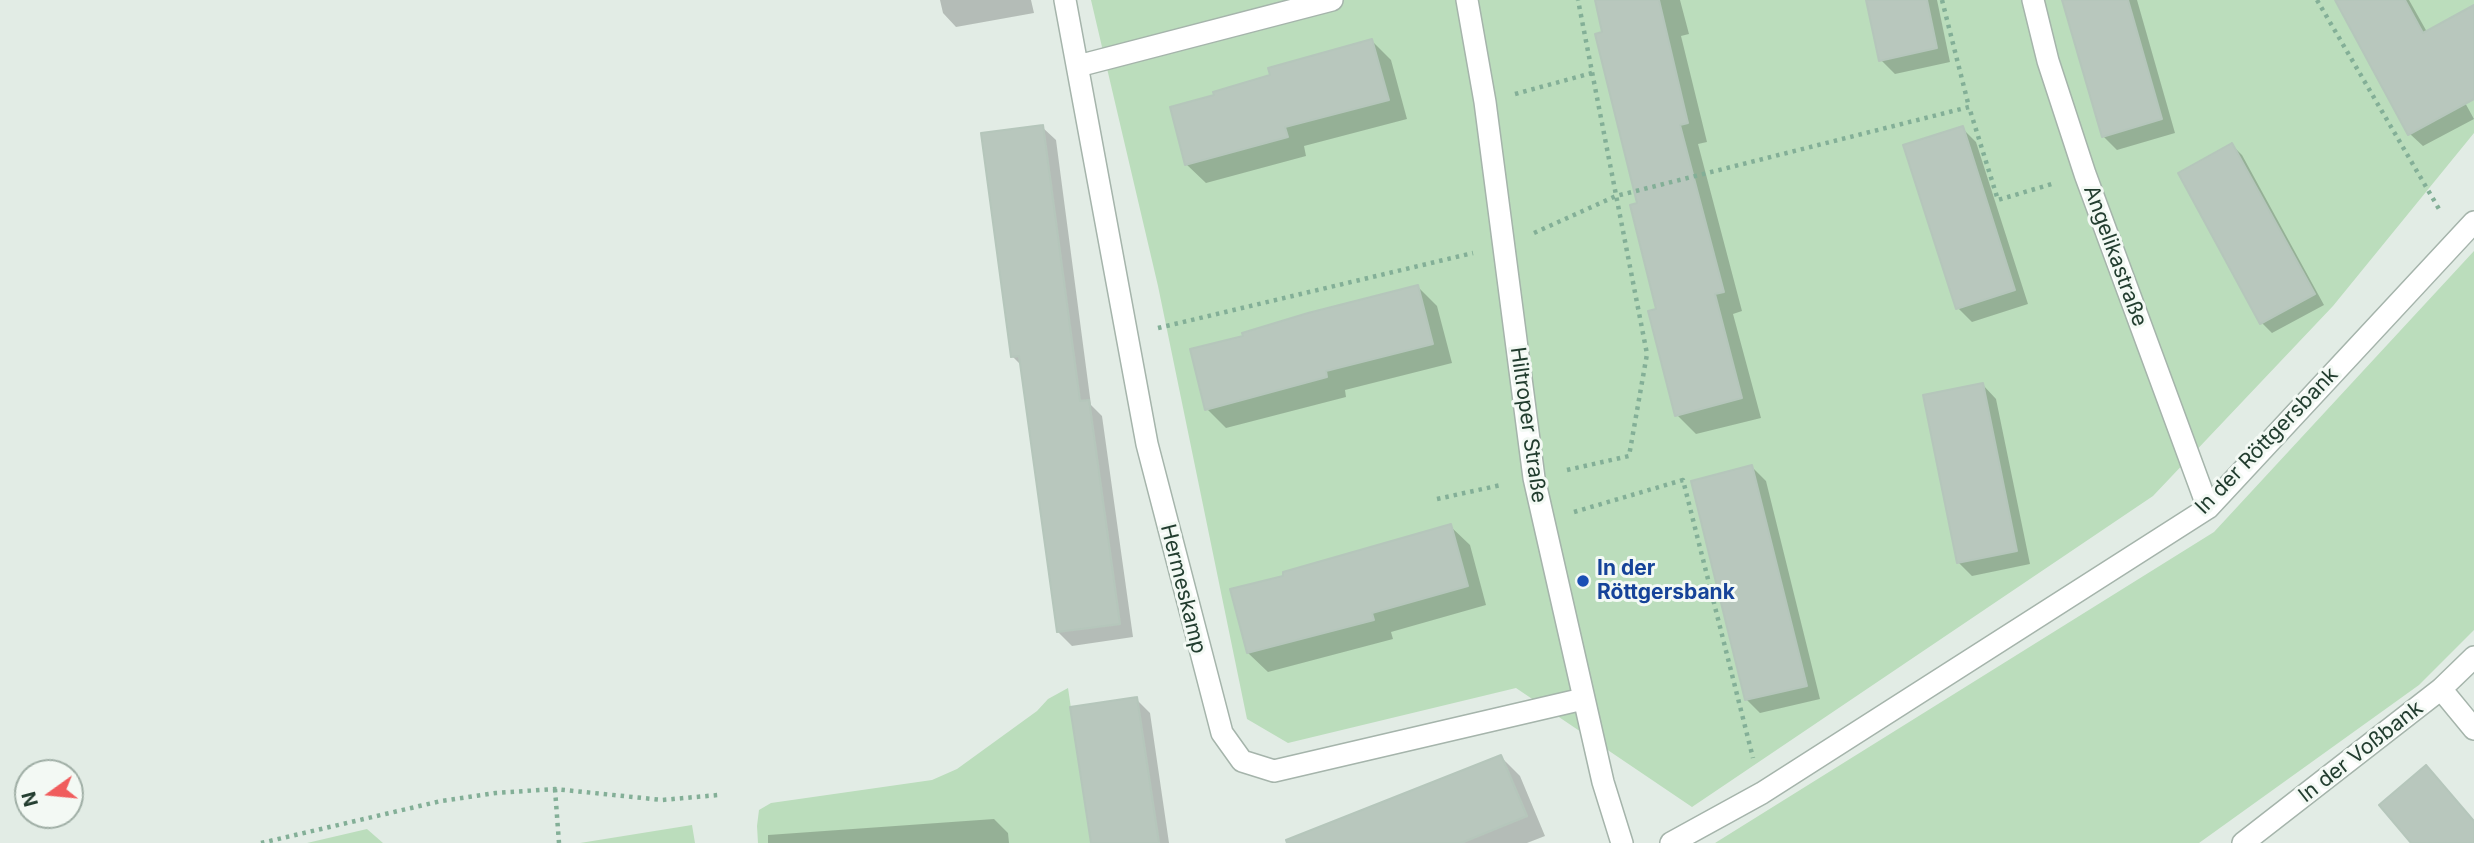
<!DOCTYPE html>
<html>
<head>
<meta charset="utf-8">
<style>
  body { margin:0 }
  #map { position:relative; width:2474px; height:843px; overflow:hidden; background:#e2ece5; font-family:Inter,sans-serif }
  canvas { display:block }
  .north { position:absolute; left:14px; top:759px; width:70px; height:70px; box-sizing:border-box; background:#f3f9f4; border:2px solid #9faea5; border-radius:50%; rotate:255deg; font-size:19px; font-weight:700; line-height:28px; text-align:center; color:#223d2f }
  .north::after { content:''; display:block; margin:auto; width:24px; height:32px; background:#f05d5d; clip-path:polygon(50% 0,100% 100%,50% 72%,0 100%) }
</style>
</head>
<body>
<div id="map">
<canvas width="2474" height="843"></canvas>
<div class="north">N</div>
</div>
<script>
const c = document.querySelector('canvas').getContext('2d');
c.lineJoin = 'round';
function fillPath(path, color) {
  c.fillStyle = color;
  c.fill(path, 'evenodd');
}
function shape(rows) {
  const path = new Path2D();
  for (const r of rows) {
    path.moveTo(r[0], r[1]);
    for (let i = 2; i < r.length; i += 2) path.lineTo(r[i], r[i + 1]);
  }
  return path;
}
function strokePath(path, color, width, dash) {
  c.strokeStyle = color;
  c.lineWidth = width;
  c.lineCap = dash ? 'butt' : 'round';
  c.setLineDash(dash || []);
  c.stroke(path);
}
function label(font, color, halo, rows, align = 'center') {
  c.font = font + ' Inter,sans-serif';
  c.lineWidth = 6;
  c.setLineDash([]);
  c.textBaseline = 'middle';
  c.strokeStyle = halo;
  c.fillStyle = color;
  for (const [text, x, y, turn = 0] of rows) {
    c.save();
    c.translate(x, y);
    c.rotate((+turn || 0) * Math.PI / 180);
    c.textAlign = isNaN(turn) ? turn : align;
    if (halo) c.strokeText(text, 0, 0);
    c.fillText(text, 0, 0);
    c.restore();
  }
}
const green = shape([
  [1091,0,2474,0,2474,133,2333,306,2153,496,1692,807,1516,688,1288,743,1247,719,1158,286],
  [2474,251,2474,630,2419,685,2199,843,1715,843,2214,532],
  [1068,688,1091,843,758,843,757,826,759,810,771,803,932,780,957,769,1037,711,1048,699],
  [692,825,695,843,580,843],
  [367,829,383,843,307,843]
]);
const shadow = shape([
  [940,0,1031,0,1034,13,956,27,943,13],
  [1596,0,1680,0,1689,34,1681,36,1707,142,1698,144,1742,311,1733,314,1761,418,1696,434,1677,415,1639,204],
  [1868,0,1937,0,1950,62,1895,74,1881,60],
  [2064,0,2137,0,2175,133,2117,150,2103,136],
  [2337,0,2409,0,2427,32,2474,7,2474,70,2453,81,2474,119,2423,146,2410,134],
  [1372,41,1391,60,1407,119,1304,146,1306,156,1206,183,1186,164],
  [1042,127,1056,140,1091,405,1102,416,1133,637,1072,646,1058,632,1022,366,1012,356],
  [1962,128,1976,142,2028,304,1972,322,1958,308],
  [2232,145,2242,155,2324,305,2272,333,2261,322],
  [1418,287,1437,306,1452,363,1345,390,1346,397,1226,428,1207,409],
  [1983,385,1996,399,2030,564,1972,576,1958,562],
  [1752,467,1766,481,1820,699,1760,713,1746,699],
  [1450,526,1470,545,1486,605,1391,632,1393,639,1268,672,1248,653,1285,577],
  [1136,699,1150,713,1169,843,1092,843],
  [1501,757,1520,776,1545,836,1527,843,1303,843],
  [994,819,1008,833,1009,843,768,843,768,835]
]);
const building = shape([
  [1595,0,1659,0,1688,123,1680,125,1724,292,1715,294,1742,398,1675,416,1648,311,1656,309,1630,205,1637,203,1595,34,1602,32,1595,0],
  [1866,0,1927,0,1937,48,1879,61,1866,0],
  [2062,0,2128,0,2162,119,2102,137,2062,0],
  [2335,0,2405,0,2423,33,2474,5,2474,99,2408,135,2335,0],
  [1372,39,1389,100,1285,127,1288,137,1185,165,1170,107,1214,95,1213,92,1270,75,1268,68,1372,39],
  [1043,125,1080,401,1089,400,1120,624,1057,632,1019,356,1011,357,981,133,1043,125],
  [1963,126,2015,290,1956,309,1903,145,1963,126],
  [2232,143,2315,294,2260,324,2178,173,2232,143],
  [1418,285,1433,344,1326,371,1327,377,1205,410,1190,349,1243,336,1242,333,1308,313,1418,285],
  [1983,383,2017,551,1957,563,1923,395,1983,383],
  [1752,465,1807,686,1745,700,1691,481,1752,465],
  [1451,524,1468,586,1372,613,1374,620,1247,653,1230,589,1283,576,1283,572,1451,524],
  [1137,697,1159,843,1091,843,1070,707,1137,697],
  [1501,755,1527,816,1461,843,1287,843,1286,840,1501,755],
  [2426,765,2474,821,2474,843,2411,843,2379,805,2426,765]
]);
const path = shape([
  [1942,0,1969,107],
  [2317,0,2439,209],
  [1515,94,1592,73],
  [1534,233,1616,196,1969,107,1998,200,2055,183],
  [1158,328,1473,253],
  [1567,470,1629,456,1647,354,1578,0],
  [1437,499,1501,485],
  [1574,512,1683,480,1753,758],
  [555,789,559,843],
  [261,843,441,801,496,793,555,789,662,800,718,795]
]);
const minor = shape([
  [1065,0,1147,444,1222,733,1242,761,1274,771,1583,699],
  [1467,0,1485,102,1534,478,1603,782,1622,843],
  [2033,0,2048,61,2085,174,2208,508],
  [1078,66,1332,0],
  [2441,689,2474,729],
  [1671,843,1762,793,2208,508,2474,222],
  [2243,843,2441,689,2474,657]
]);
const markers = [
  [1583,581,7,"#1a4fb4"]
];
const streetNames = [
  ["Angelikastraße",2115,256,70],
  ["Hiltroper Straße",1528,425,82],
  ["In der Röttgersbank",2267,441,-46],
  ["Hermeskamp",1183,589,76],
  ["In der Voßbank",2361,752,-38]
];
const transitNames = [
  ["In der",1597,569],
  ["Röttgersbank",1597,593]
];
fillPath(green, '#bbddbc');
fillPath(shadow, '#0003');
fillPath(building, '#b8c7bd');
strokePath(building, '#b5c6bb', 2);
strokePath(minor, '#a5b4ab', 24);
strokePath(path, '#83af97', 4.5, [3.5, 5]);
strokePath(minor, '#fff', 21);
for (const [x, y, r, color] of markers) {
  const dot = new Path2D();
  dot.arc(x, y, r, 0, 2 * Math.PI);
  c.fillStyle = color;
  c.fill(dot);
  strokePath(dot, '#f3f9f4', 2.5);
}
label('21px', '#223d2f', '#f3f9f4', streetNames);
label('bold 21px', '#164399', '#f3f9f4', transitNames, 'left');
</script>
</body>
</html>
